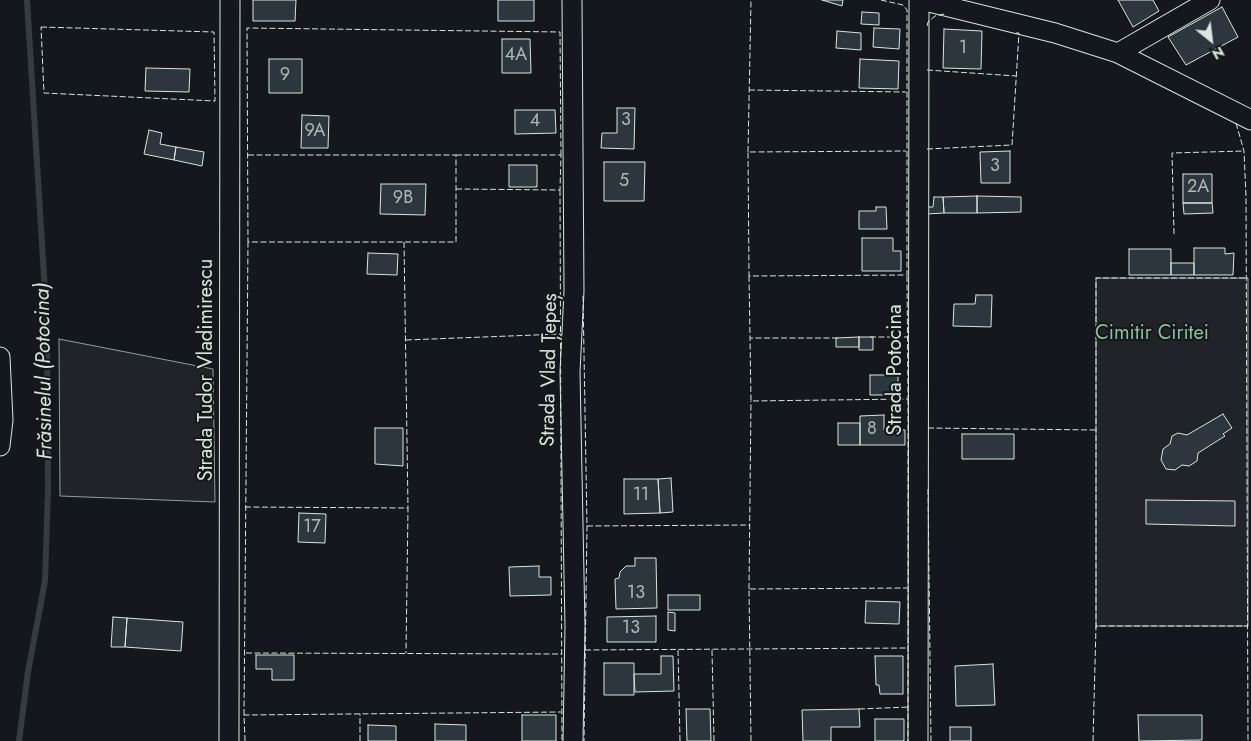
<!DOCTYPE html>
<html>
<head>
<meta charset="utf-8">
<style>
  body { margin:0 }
  #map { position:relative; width:1251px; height:741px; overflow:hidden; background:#14181c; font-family:Jost,sans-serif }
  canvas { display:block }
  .north { position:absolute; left:1186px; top:15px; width:50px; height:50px; -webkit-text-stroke:4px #14181c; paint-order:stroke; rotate:151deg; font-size:14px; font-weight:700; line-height:20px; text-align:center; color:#d8e6dc }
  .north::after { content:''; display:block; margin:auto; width:18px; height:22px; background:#d8e6dc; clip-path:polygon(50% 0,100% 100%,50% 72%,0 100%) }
</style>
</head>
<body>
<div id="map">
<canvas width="1251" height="741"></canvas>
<div class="north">N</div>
</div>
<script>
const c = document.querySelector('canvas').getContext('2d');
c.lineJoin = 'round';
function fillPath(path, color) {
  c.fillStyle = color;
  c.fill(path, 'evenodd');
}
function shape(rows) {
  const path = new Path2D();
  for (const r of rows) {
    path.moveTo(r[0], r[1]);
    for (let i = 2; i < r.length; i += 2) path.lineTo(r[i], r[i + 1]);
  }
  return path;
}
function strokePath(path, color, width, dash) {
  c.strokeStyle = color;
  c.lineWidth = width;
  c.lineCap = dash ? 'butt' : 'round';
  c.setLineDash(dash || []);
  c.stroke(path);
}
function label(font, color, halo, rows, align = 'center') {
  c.font = font + ' Jost,sans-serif';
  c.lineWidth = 4;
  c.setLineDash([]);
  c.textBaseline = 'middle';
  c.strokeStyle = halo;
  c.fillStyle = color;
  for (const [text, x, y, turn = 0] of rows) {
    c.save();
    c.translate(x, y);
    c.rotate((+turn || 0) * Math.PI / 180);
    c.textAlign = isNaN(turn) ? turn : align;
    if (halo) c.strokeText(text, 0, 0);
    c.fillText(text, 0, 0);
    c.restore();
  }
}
const green = shape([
  [1096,278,1248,278,1248,626,1096,626,1096,278],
  [59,339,213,369,215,502,60,496,59,339]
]);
const stream = shape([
  [19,741,28,672,45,581,48,490,47,325,27,0]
]);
const building = shape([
  [253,0,296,0,295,21,253,21,253,0],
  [498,0,534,0,534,21,498,21,498,0],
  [822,0,843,0,842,6,822,0],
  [1118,0,1153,0,1159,11,1133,27,1118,0],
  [1222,7,1238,37,1186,65,1168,37,1222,7],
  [862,12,879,13,879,25,861,24,862,12],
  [874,28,900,29,899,49,873,47,874,28],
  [944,29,982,31,981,69,943,68,944,29],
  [837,31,861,33,861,50,836,48,837,31],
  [502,39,530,39,531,73,502,73,502,39],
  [269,59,302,59,302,93,269,93,269,59],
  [860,59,899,61,898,89,859,88,860,59],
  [146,68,190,69,189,92,145,91,146,68],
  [617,108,635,108,634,149,601,148,602,133,617,133,617,108],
  [515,110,555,110,556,133,515,134,515,110],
  [302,115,329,116,328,148,301,148,302,115],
  [149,130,162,133,160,144,176,147,174,160,144,154,149,130],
  [176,147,204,152,202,166,174,160,176,147],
  [1010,151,1010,183,981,183,980,152,1010,151],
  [604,162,645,162,644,201,604,201,604,162],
  [509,165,537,165,537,187,509,187,509,165],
  [1183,174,1212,174,1212,203,1183,203,1183,174],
  [381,184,426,184,425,215,380,214,381,184],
  [977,196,1021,197,1021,212,977,213,977,196],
  [977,196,977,213,944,213,943,197,977,196],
  [934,197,943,197,944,213,927,214,927,207,933,207,934,197],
  [1183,203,1212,203,1213,213,1184,214,1183,203],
  [876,207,886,207,887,229,859,229,859,211,876,211,876,207],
  [862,238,893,238,893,251,901,251,901,271,862,271,862,238],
  [1194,248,1225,248,1225,254,1234,253,1233,275,1194,275,1194,248],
  [1129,249,1171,249,1171,275,1129,275,1129,249],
  [368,253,398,254,397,275,367,274,368,253],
  [1171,263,1194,263,1194,275,1171,275,1171,263],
  [976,295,992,295,991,327,953,326,954,304,975,304,976,295],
  [859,337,873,337,873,350,859,350,859,337],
  [859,337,859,347,836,347,836,338,859,337],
  [870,375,898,375,898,395,870,395,870,375],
  [1223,414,1232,428,1223,434,1225,436,1198,453,1197,461,1189,466,1182,465,1175,470,1166,469,1161,460,1163,449,1170,444,1172,436,1178,433,1187,435,1223,414],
  [884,415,884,430,905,430,905,445,860,445,860,416,884,415],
  [838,423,860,423,860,445,838,445,838,423],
  [375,428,403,428,403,466,375,464,375,428],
  [962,434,1014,434,1014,459,962,459,962,434],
  [671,478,673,512,660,513,658,479,671,478],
  [624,479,658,479,660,513,624,514,624,479],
  [1146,500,1235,501,1235,526,1146,524,1146,500],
  [299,513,326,514,325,543,298,542,299,513],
  [635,558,656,558,657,608,616,609,615,579,619,578,620,572,626,566,635,566,635,558],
  [539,566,539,577,551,577,551,595,510,596,509,567,539,566],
  [668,595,700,595,700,610,668,610,668,595],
  [866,601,900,602,899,624,865,623,866,601],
  [668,612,675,613,675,631,668,630,668,612],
  [656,616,656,642,607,642,607,617,656,616],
  [113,617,127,618,125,647,111,647,113,617],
  [127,618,183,622,181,651,125,647,127,618],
  [256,655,294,655,294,680,272,680,272,669,256,669,256,655],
  [661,656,673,656,674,691,635,692,634,674,661,674,661,656],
  [875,656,903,656,903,694,880,694,879,685,876,685,875,656],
  [604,663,634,663,634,695,604,695,604,663],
  [993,664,995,705,956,706,955,666,993,664],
  [686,709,710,709,711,741,687,741,686,709],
  [859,709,860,727,831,727,831,741,803,741,802,710,859,709],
  [522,715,556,715,556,741,522,741,522,715],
  [1138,715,1202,715,1202,740,1139,741,1138,715],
  [875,719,904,719,904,741,875,741,875,719],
  [435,724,466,725,466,741,435,741,435,724],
  [368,725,396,726,396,741,368,741,368,725],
  [950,727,971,727,971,741,950,741,950,727]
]);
const minor = shape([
  [572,0,574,291,570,372,575,626,573,741],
  [921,0,1055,33,1118,53,1251,120],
  [1118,53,1210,0],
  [0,357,3,420,0,446],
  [229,741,230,0],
  [918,741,919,0]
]);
const fence = shape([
  [881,0,903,5,907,10,907,275,749,276,748,152,906,151],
  [927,26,928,22,935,16,944,14],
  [41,27,214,32,215,101,44,93,41,27],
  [927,70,1016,76],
  [749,90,906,92],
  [1236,123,1244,151,1246,197,1248,741],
  [927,149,1012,145,1019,33,1016,33],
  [748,152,751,0],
  [248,155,456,155,456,242,248,242,247,28,560,32,561,155],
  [456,155,561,155,560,190,456,189],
  [560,190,562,741],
  [1174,234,1172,153,1244,151],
  [404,242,408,508],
  [749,276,750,338],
  [583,296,587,526,584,741],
  [870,337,908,337],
  [838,338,750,338,751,401,908,399,907,275],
  [406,340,561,334],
  [908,399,908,741],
  [928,428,1096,430],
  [928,489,931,741],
  [245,507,408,508,406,653],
  [587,526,750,525],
  [749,589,751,401],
  [1096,628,1096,278,1248,278],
  [585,650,908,648],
  [678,650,680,741],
  [712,650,714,741],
  [246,653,562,654],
  [859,709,909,707],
  [244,715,248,242],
  [245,741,244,715,561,712],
  [360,741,360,714],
  [751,741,749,589,907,588],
  [1093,741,1096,626,1248,626]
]);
const numberNames = [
  ["1",963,49],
  ["4A",516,56],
  ["9",285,76],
  ["3",626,121],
  ["4",535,122],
  ["9A",315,132],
  ["3",995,167],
  ["5",624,182],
  ["2A",1198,188],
  ["9B",403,199],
  ["8",872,430],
  ["11",641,496],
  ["17",312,528],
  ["13",636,594],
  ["13",631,629]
];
const parkNames = [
  ["Cimitir Ciritei",1152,334]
];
const streetNames = [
  ["Strada Tudor Vladimirescu",207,370,-90],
  ["Strada Vlad Țepeș",550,370,-89],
  ["Strada Potocina",896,370,-90]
];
const waterNames = [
  ["Frăsinelul (Potocina)",45,371,-91]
];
fillPath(green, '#202428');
strokePath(green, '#939e99', 1);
strokePath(stream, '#363b3e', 6);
fillPath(building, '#2c363c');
strokePath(building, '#d8e6dc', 1);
strokePath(minor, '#d8e6dc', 21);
strokePath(minor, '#14181c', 19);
strokePath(fence, '#d8e6dc', 1, [6, 2.5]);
label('18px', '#adbab4', null, numberNames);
label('20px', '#8ac095', '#14181c', parkNames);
label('20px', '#d8e6dc', '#14181c', streetNames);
label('italic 21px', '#d8e6dc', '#14181c', waterNames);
</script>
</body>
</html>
